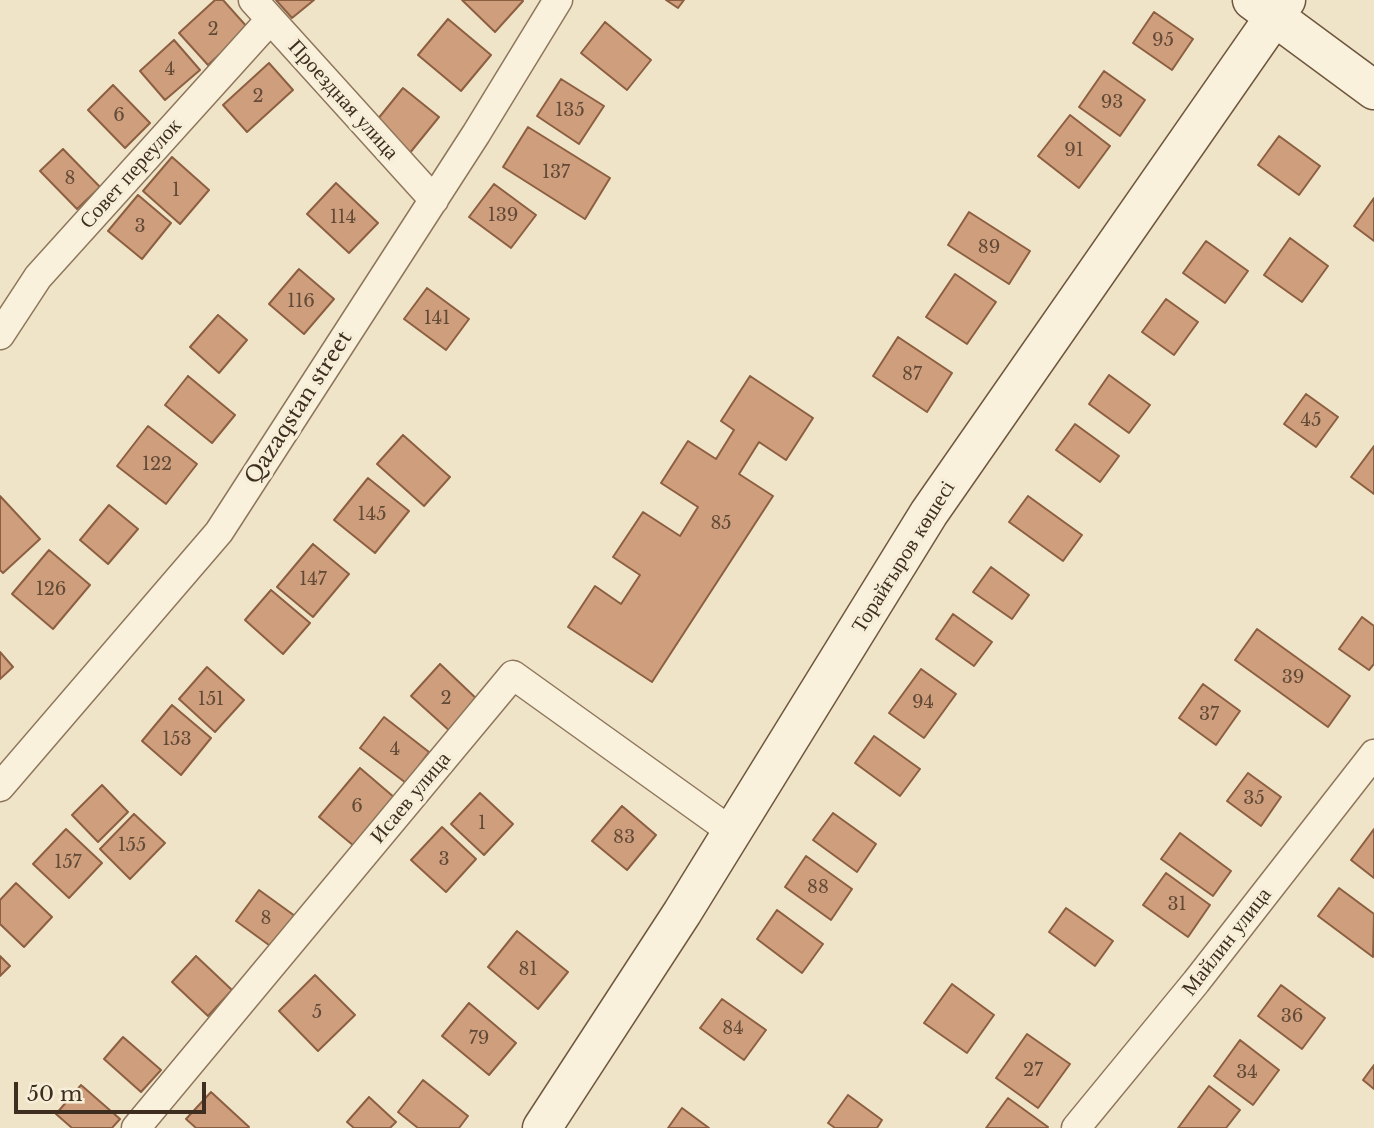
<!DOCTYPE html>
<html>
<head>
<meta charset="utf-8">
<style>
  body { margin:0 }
  #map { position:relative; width:1374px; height:1128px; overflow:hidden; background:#f0e4c8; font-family:"Libre Baskerville",serif }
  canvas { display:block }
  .scale { position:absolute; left:14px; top:1082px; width:192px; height:32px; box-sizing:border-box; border:4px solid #3d2e20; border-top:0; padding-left:9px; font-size:21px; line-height:24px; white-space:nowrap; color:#3d2e20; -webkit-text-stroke:5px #f7eed8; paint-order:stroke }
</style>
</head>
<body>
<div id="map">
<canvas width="1374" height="1128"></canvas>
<div class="scale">50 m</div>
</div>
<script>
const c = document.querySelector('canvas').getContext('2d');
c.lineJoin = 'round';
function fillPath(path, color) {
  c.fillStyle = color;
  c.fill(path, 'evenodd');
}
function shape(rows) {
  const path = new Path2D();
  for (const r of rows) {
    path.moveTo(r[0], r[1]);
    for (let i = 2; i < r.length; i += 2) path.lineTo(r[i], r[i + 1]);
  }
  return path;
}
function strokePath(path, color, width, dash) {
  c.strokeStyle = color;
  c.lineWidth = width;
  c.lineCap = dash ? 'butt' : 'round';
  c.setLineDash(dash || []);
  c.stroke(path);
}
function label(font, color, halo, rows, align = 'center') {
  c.font = font + ' "Libre Baskerville",serif';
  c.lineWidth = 7;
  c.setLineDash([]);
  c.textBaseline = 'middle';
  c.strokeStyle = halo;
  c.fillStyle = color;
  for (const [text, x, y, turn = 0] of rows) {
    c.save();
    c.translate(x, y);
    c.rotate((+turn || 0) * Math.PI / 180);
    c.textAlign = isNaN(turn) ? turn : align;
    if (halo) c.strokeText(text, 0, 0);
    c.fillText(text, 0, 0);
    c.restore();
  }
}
const building = shape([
  [215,0,223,0,248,28,208,65,179,33,215,0],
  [276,0,314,0,292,18,276,0],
  [462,0,522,0,523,1,495,32,462,0],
  [666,0,684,0,678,8,666,0],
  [1154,12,1193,39,1172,70,1133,43,1154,12],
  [448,19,491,55,461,91,418,55,448,19],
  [605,22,651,60,627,90,581,53,605,22],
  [174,40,200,70,165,100,140,71,174,40],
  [269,63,293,90,247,132,223,105,269,63],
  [1104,71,1145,100,1120,136,1079,107,1104,71],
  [561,79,604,106,579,144,537,116,561,79],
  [113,85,150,123,125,148,88,110,113,85],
  [403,88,439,117,409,154,373,125,403,88],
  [1070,115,1110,146,1079,188,1038,156,1070,115],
  [528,127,610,178,585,219,503,167,528,127],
  [1279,136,1320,166,1299,195,1258,165,1279,136],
  [63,149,100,187,77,209,40,171,63,149],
  [172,157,209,190,180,224,143,191,172,157],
  [336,183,378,223,349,253,307,214,336,183],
  [494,184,536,215,511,248,469,217,494,184],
  [138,195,171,223,142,259,108,231,138,195],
  [1374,198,1374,241,1354,226,1374,198],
  [969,212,1030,251,1009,284,948,245,969,212],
  [1290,238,1328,266,1302,302,1264,275,1290,238],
  [1206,241,1248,271,1225,303,1183,273,1206,241],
  [299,269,334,299,304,334,269,304,299,269],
  [955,274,996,302,967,344,926,317,955,274],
  [427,288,469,319,446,350,404,319,427,288],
  [1166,299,1198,322,1174,355,1142,332,1166,299],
  [218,315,247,340,219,373,190,347,218,315],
  [898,337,952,373,927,412,873,376,898,337],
  [1109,375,1150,405,1129,433,1089,404,1109,375],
  [188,376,235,415,212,443,165,405,188,376],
  [750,376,813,418,786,460,759,442,739,474,773,496,652,682,568,627,595,586,621,604,640,575,613,557,643,512,680,536,698,507,661,483,688,441,716,459,734,430,721,421,750,376],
  [1306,394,1338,417,1316,447,1284,424,1306,394],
  [1075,424,1119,456,1100,482,1056,450,1075,424],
  [148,426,197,464,166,504,117,466,148,426],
  [403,435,450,477,424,506,377,464,403,435],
  [1374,446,1374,494,1351,477,1374,446],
  [368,478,409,511,375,553,334,520,368,478],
  [0,496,40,539,3,573,0,570,0,496],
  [1028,496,1082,535,1063,561,1009,522,1028,496],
  [109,505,138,529,108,564,80,540,109,505],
  [313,544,349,574,313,617,277,587,313,544],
  [49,550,90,585,53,629,12,594,49,550],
  [991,567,1029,595,1012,619,973,592,991,567],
  [271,590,310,623,283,654,245,620,271,590],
  [953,614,992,642,974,666,936,639,953,614],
  [1362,617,1374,626,1374,664,1369,670,1339,649,1362,617],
  [1257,629,1350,696,1328,727,1235,660,1257,629],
  [0,652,13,667,0,679,0,652],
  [440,664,480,702,452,733,411,696,440,664],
  [207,667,244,700,215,732,179,699,207,667],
  [921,669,956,694,924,738,889,713,921,669],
  [1203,684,1240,711,1216,745,1179,718,1203,684],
  [172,705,211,738,181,775,142,741,172,705],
  [384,717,429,752,406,783,360,748,384,717],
  [874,736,920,769,900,796,855,763,874,736],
  [360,768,395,798,354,846,319,817,360,768],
  [1248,773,1281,797,1261,826,1227,801,1248,773],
  [102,785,128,812,98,842,72,815,102,785],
  [480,793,513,824,484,855,451,824,480,793],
  [622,806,656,835,627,870,592,841,622,806],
  [833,813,876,844,857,872,813,840,833,813],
  [134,814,165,843,130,879,100,849,134,814],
  [442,827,476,859,446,892,411,860,442,827],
  [66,829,102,863,69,898,33,864,66,829],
  [1374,829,1374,878,1351,860,1374,829],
  [1180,833,1231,871,1213,896,1161,859,1180,833],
  [806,856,852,889,831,920,785,887,806,856],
  [1166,873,1210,905,1188,937,1143,905,1166,873],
  [16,883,52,917,24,947,0,924,0,900,16,883],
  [1339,888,1374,914,1373,957,1318,916,1339,888],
  [259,890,295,916,273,948,236,921,259,890],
  [1066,908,1113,941,1095,966,1049,932,1066,908],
  [777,910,823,944,802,973,757,939,777,910],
  [517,931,568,972,538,1009,488,967,517,931],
  [0,956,10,966,0,976,0,956],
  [196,956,232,990,208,1016,172,982,196,956],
  [315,975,355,1015,318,1051,279,1011,315,975],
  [952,984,994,1015,967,1053,924,1023,952,984],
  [1281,985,1325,1018,1302,1049,1258,1016,1281,985],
  [722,999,766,1030,744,1060,700,1028,722,999],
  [469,1003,516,1043,489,1075,442,1036,469,1003],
  [1027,1034,1070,1064,1038,1108,996,1078,1027,1034],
  [123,1037,161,1070,141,1092,104,1059,123,1037],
  [1240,1040,1279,1070,1253,1105,1214,1076,1240,1040],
  [1374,1065,1374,1089,1363,1080,1374,1065],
  [423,1080,468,1116,459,1128,418,1128,398,1112,423,1080],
  [81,1085,120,1119,112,1128,72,1128,56,1114,81,1085],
  [1209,1086,1240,1110,1226,1128,1178,1128,1209,1086],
  [211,1092,249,1127,248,1128,196,1128,186,1119,211,1092],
  [848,1095,882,1120,877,1128,835,1128,828,1123,848,1095],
  [369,1097,396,1122,390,1128,354,1128,347,1122,369,1097],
  [1008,1098,1048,1127,1047,1128,986,1128,1008,1098],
  [682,1108,709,1128,668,1128,682,1108]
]);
const street = shape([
  [253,0,434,200],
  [0,335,38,277,270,20],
  [0,787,219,532,476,134,558,0],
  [136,1128,513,675,732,832],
  [1076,1128,1196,982,1374,754]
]);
const secondary = shape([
  [1252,0,1374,90],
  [542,1128,682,913,929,513,1286,0]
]);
const numberNames = [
  ["2",213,30],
  ["95",1163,41],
  ["4",170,70],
  ["2",258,97],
  ["93",1112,103],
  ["135",570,111],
  ["6",119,116],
  ["91",1074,151],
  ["137",556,173],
  ["8",70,179],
  ["1",176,191],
  ["139",503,216],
  ["114",343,218],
  ["3",140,227],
  ["89",989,248],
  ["116",301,302],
  ["141",437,319],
  ["87",912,375],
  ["45",1311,421],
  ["122",157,465],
  ["145",372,515],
  ["85",721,524],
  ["147",313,580],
  ["126",51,590],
  ["39",1293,678],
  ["2",446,699],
  ["151",211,700],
  ["94",923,703],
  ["37",1209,715],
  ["153",177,740],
  ["4",395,750],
  ["35",1254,799],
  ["6",357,807],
  ["1",482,824],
  ["83",624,838],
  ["155",132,846],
  ["3",444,860],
  ["157",68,863],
  ["88",818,888],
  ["31",1177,905],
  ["8",266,919],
  ["81",528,970],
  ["5",317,1013],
  ["36",1292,1017],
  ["84",733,1029],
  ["79",479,1039],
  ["27",1033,1071],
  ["34",1247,1073]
];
const streetNames = [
  ["Проездная улица",343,100,48],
  ["Совет переулок",131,174,-48],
  ["Qazaqstan street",299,408,-57],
  ["Торайғыров көшесі",904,557,-58],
  ["Исаев улица",411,798,-50],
  ["Майлин улица",1227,942,-52]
];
fillPath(building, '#cf9f7d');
strokePath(building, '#8d5f41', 2);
strokePath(street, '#8d765c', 31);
strokePath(secondary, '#6f573f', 41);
strokePath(street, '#faf1dc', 28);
strokePath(secondary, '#faf1dc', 38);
label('18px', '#624a37', null, numberNames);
label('21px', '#3d2e20', '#f7eed8', streetNames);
</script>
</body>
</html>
